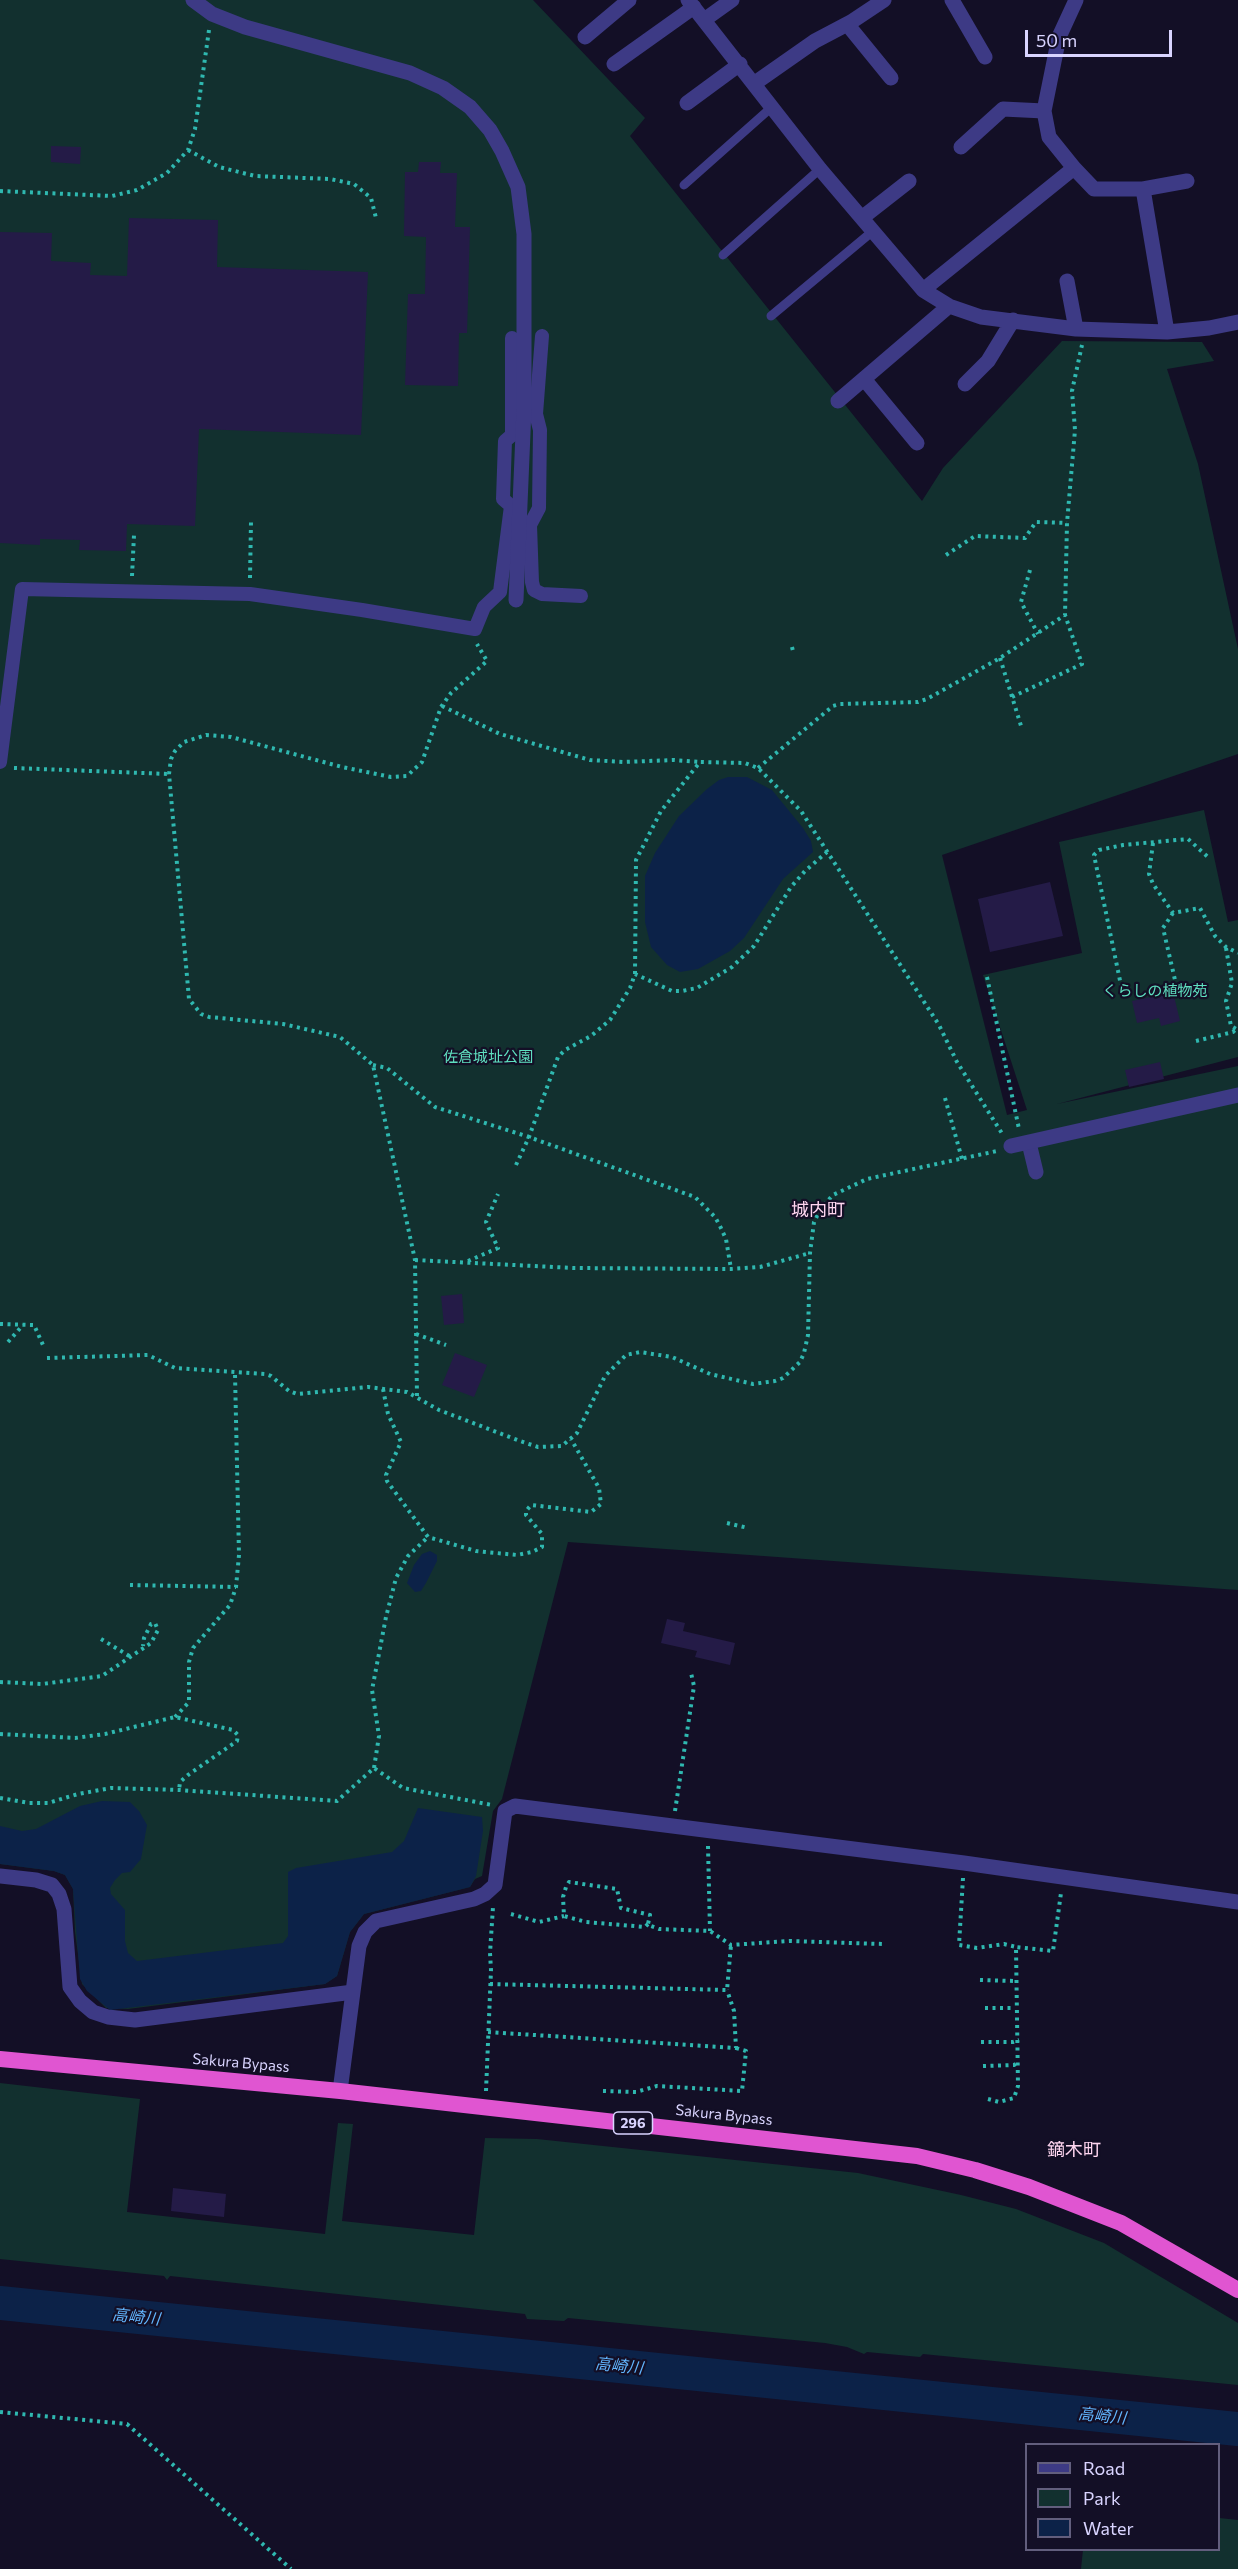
<!DOCTYPE html>
<html>
<head>
<meta charset="utf-8">
<style>
  body { margin:0 }
  #map { position:relative; width:1238px; height:2569px; overflow:hidden; background:#130f26; font-family:Commissioner,sans-serif }
  canvas { display:block }
  .legend { position:absolute; left:1025px; top:2443px; width:195px; height:108px; box-sizing:border-box; background:#130f26; border:2px solid #625e7d; margin:0; padding:8px 10px; list-style:none; font-size:18px; color:#d9d4ff }
  .legend li { display:flex; align-items:center; gap:12px; height:30px }
  .legend b { width:30px; border:2px solid #625e7d }
  .scale { position:absolute; left:1025px; top:30px; width:147px; height:27px; box-sizing:border-box; border:3px solid #d9d4ff; border-top:0; padding-left:8px; font-size:18px; line-height:21px; white-space:nowrap; color:#d9d4ff; -webkit-text-stroke:4px #130f26; paint-order:stroke }
</style>
</head>
<body>
<div id="map">
<canvas width="1238" height="2569"></canvas>
<ul class="legend">
<li><b style="height:8px;background:#3d3a85"></b>Road</li>
<li><b style="height:16px;background:#12302f"></b>Park</li>
<li><b style="height:16px;background:#0c2248"></b>Water</li>
</ul>
<div class="scale">50 m</div>
</div>
<script>
const c = document.querySelector('canvas').getContext('2d');
c.lineJoin = 'round';
function fillPath(path, color) {
  c.fillStyle = color;
  c.fill(path, 'evenodd');
}
function shape(rows) {
  const path = new Path2D();
  for (const r of rows) {
    path.moveTo(r[0], r[1]);
    for (let i = 2; i < r.length; i += 2) path.lineTo(r[i], r[i + 1]);
  }
  return path;
}
function strokePath(path, color, width, dash) {
  c.strokeStyle = color;
  c.lineWidth = width;
  c.lineCap = dash ? 'butt' : 'round';
  c.setLineDash(dash || []);
  c.stroke(path);
}
function label(font, color, halo, rows, align = 'center') {
  c.font = font + ' Commissioner,"Noto Sans JP",sans-serif';
  c.lineWidth = 4.5;
  c.setLineDash([]);
  c.textBaseline = 'middle';
  c.strokeStyle = halo;
  c.fillStyle = color;
  for (const [text, x, y, turn = 0] of rows) {
    c.save();
    c.translate(x, y);
    c.rotate((+turn || 0) * Math.PI / 180);
    c.textAlign = isNaN(turn) ? turn : align;
    if (halo) c.strokeText(text, 0, 0);
    c.fillText(text, 0, 0);
    c.restore();
  }
}
const green = shape([
  [0,0,533,0,645,118,630,136,922,501,943,468,1062,341,1202,342,1214,361,1167,369,1198,464,1238,649,1238,754,942,855,1007,1115,1027,1110,983,975,1082,953,1059,842,1204,810,1228,922,1238,920,1238,1057,1057,1104,1238,1066,1238,1590,568,1542,502,1799,493,1811,482,1876,475,1879,470,1887,364,1914,350,1932,337,1976,325,1984,128,2009,106,2008,82,1984,75,1932,73,1889,65,1875,54,1871,0,1864],
  [0,2083,140,2099,127,2212,325,2234,338,2123,353,2124,342,2221,474,2235,485,2138,537,2139,858,2173,961,2195,1016,2209,1104,2243,1238,2323,1238,2385,923,2354,920,2357,867,2352,864,2354,847,2347,825,2343,568,2318,564,2321,527,2319,525,2314,170,2276,167,2280,164,2276,0,2259],
  [1219,2518,1238,2520,1238,2569,1081,2569,1083,2550,1218,2550]
]);
const water = shape([
  [728,777,747,777,772,790,803,828,811,841,813,852,783,879,744,938,730,951,698,969,680,972,667,965,651,947,645,922,645,876,655,853,679,816,707,789,719,780],
  [430,1551,437,1555,437,1561,426,1583,421,1591,415,1592,407,1583,414,1565,422,1554],
  [102,1801,130,1802,139,1811,147,1825,141,1859,130,1872,122,1873,115,1880,110,1888,111,1894,125,1910,125,1941,128,1953,137,1961,283,1943,288,1936,288,1872,296,1868,392,1852,404,1841,418,1808,482,1817,483,1831,476,1876,470,1887,364,1914,350,1932,337,1976,325,1984,110,2010,87,1991,80,1979,73,1889,65,1875,54,1871,0,1864,0,1826,22,1831,36,1829,80,1806]
]);
const river = shape([
  [0,2303,1238,2429]
]);
const building = shape([
  [51,146,81,147,80,164,51,162],
  [419,162,441,162,440,173,457,173,455,227,470,227,467,333,459,333,458,386,405,385,408,294,425,294,426,237,404,236,405,172,418,172],
  [129,218,218,220,217,267,368,272,361,435,199,429,195,526,127,524,126,551,79,550,80,540,40,539,40,545,0,543,0,232,52,233,51,261,91,263,90,275,127,276],
  [1050,882,1063,936,990,952,978,899],
  [1173,992,1180,1021,1161,1026,1159,1018,1137,1023,1132,1001],
  [1160,1062,1164,1079,1129,1087,1125,1070],
  [462,1294,464,1323,444,1325,441,1296],
  [455,1353,487,1365,474,1397,442,1385],
  [667,1619,685,1623,683,1631,735,1643,730,1665,695,1657,697,1651,661,1643],
  [173,2188,226,2194,224,2217,171,2211]
]);
const path = shape([
  [188,150,219,167,255,176,330,179,354,184,371,198,376,218],
  [0,191,112,196,137,190,167,173,188,150,195,129,209,30],
  [946,555,975,536,1025,538,1036,522,1067,523],
  [1030,570,1021,602,1038,634],
  [132,576,134,535],
  [250,578,251,522],
  [792,647,793,651],
  [1000,658,1022,729],
  [1012,697,1082,664,1065,615],
  [442,706,500,734,590,760,623,762,674,760,700,762],
  [14,768,169,774],
  [758,768,833,706,840,704,918,702,927,699,1000,658,1065,615,1067,523,1075,430,1072,391,1082,345],
  [1153,843,1149,874,1153,884,1173,913,1200,908,1215,936,1226,947,1238,953],
  [1173,913,1163,928,1175,980],
  [1226,948,1232,983,1226,1001,1231,1026,1238,1030],
  [635,974,636,860,661,811,700,762,745,763,758,768,801,811,939,1025,957,1062,1003,1135],
  [987,977,1019,1129],
  [1123,995,1094,855,1099,850,1123,845,1188,839,1208,857],
  [1196,1041,1233,1032,1236,1029],
  [373,1065,387,1068,435,1107,529,1137,695,1197,715,1217,720,1226,726,1239,731,1269],
  [945,1098,962,1159],
  [516,1165,529,1137,558,1057,565,1050,591,1036,610,1020,630,988,635,974,672,991,682,991,697,988,732,967,754,946,791,887,805,871,827,852],
  [415,1260,574,1268,731,1269,760,1267,810,1253],
  [468,1261,498,1248,486,1222,498,1194],
  [0,1324,34,1325,43,1345],
  [416,1334,446,1345],
  [8,1342,23,1325],
  [47,1358,148,1355,175,1368,265,1374,271,1376,289,1391,297,1394,368,1387,407,1392,439,1410,520,1441,538,1447,562,1446,577,1433,605,1376,626,1355,640,1352,672,1357,710,1374,753,1384,775,1381,783,1378,800,1362,804,1353,808,1335,810,1253,814,1222,821,1208,833,1195,867,1179,997,1151],
  [383,1389,388,1414,401,1442,386,1475,387,1481,428,1537,476,1551,517,1555,532,1552,542,1547,542,1534,526,1515,526,1511,531,1505,591,1512,601,1504,599,1488,571,1439],
  [417,1396,415,1260,373,1065,340,1037,283,1024,209,1017,201,1014,189,999,169,774,171,759,175,751,184,742,206,735,231,737,342,767,391,777,407,776,422,762,441,707,451,693,487,661,477,644],
  [727,1523,748,1528],
  [130,1585,236,1587],
  [101,1639,131,1657],
  [0,1682,42,1684,102,1676,151,1643,158,1630,155,1623,151,1624,144,1638,143,1646],
  [175,1717,189,1702,189,1662,193,1648,230,1605,236,1587,239,1555,235,1374],
  [0,1734,75,1738,105,1734,175,1717,233,1730,238,1735,237,1741,188,1775,180,1782,179,1790],
  [374,1768,379,1736,372,1690,386,1617,396,1578,408,1556,428,1537],
  [0,1798,29,1803,48,1803,78,1794,111,1788,179,1790,337,1801,374,1768,403,1788,492,1805],
  [675,1811,694,1686,691,1673],
  [708,1846,710,1931],
  [963,1878,959,1945,977,1948,1004,1944,1016,1947],
  [511,1914,539,1922,564,1916],
  [648,1924,645,1927,586,1922,564,1916,563,1897,566,1887,569,1882,617,1889,621,1908,650,1915,648,1924,651,1926,659,1929,710,1931,731,1945,789,1941,883,1944],
  [980,1980,1015,1981],
  [490,1984,727,1990,731,1945],
  [985,2008,1015,2008],
  [488,2032,736,2048,734,2011,727,1990],
  [981,2042,1013,2042,1019,2040],
  [983,2066,1014,2065,1017,2063],
  [486,2091,491,1970,490,1953,493,1907],
  [603,2091,636,2092,657,2086,742,2091,746,2051,736,2048],
  [988,2099,999,2102,1014,2098,1018,2086,1016,1947,1053,1951,1061,1893],
  [0,2412,127,2424,291,2569]
]);
const service = shape([
  [684,185,773,106],
  [723,255,820,169],
  [771,316,873,231]
]);
const pedestrian = shape([
  [542,336,536,414,540,430,539,508,530,525,532,582,534,590,542,594,581,596],
  [0,762,22,589,250,594,362,610,475,629,484,607,500,592,511,506,503,499,505,441,512,435,512,338]
]);
const minor = shape([
  [688,0,820,169,923,290,949,306,981,317,1076,329,1167,332,1209,328,1238,322],
  [952,0,985,57],
  [704,20,732,0],
  [847,24,891,78],
  [585,37,629,0],
  [614,64,694,7],
  [755,83,815,41,851,22,884,0],
  [687,103,740,64],
  [961,147,1003,109,1044,111],
  [1074,168,1094,189,1143,189,1167,332],
  [1143,189,1187,181],
  [863,217,909,181],
  [1067,281,1076,329],
  [923,290,1074,168,1049,137,1044,111,1059,37,1076,0],
  [864,379,917,443],
  [965,384,988,361,1013,320],
  [838,401,949,306],
  [1029,1143,1036,1172],
  [0,1876,36,1880,52,1885,59,1894,64,1909,70,1987,80,2001,93,2012,108,2017,135,2020,353,1992],
  [340,2091,359,1946,365,1932,376,1921,474,1899,485,1894,495,1885,505,1811,515,1806,964,1863,1238,1902]
]);
const tertiary = shape([
  [193,0,212,14,245,27,410,73,443,88,470,107,490,130,502,151,518,187,524,234,524,409,516,600],
  [1011,1146,1238,1095]
]);
const trunk = shape([
  [0,2059,340,2091,917,2156,975,2170,1029,2187,1121,2223,1238,2290]
]);
const shields = [
  [633,2123,39]
];
const shieldNames = [
  ["296",633,2123]
];
const parkNames = [
  ["くらしの植物苑",1155,991],
  ["佐倉城址公園",488,1057]
];
const streetNames = [
  ["Sakura Bypass",241,2063,5],
  ["Sakura Bypass",724,2115,6]
];
const waterNames = [
  ["高崎川",136,2317,6],
  ["高崎川",619,2366,6],
  ["高崎川",1102,2416,6]
];
const quarterNames = [
  ["城内町",818,1210],
  ["鏑木町",1074,2150]
];
fillPath(green, '#12302f');
fillPath(water, '#0c2248');
strokePath(river, '#0c2248', 34);
fillPath(building, '#241b47');
strokePath(path, '#2fb8b0', 4, [3, 4.5]);
strokePath(service, '#3d3a85', 9);
strokePath(pedestrian, '#3d3a85', 14);
strokePath(minor, '#3d3a85', 15);
strokePath(tertiary, '#3d3a85', 15);
strokePath(trunk, '#e055d1', 16);
for (const [x, y, w] of shields) {
  const box = new Path2D();
  box.roundRect(x - w / 2, y - 11, w, 22, 4.5);
  c.fillStyle = '#130f26';
  c.fill(box);
  strokePath(box, '#d9d4ff', 1.5);
}
label('bold 14px', '#d9d4ff', null, shieldNames);
label('15px', '#5fe0c0', '#130f26', parkNames);
label('15px', '#d9d4ff', '#130f26', streetNames);
label('italic 16px', '#62b6ff', '#130f26', waterNames);
label('18px', '#ffd6f0', '#130f26', quarterNames);
</script>
</body>
</html>
